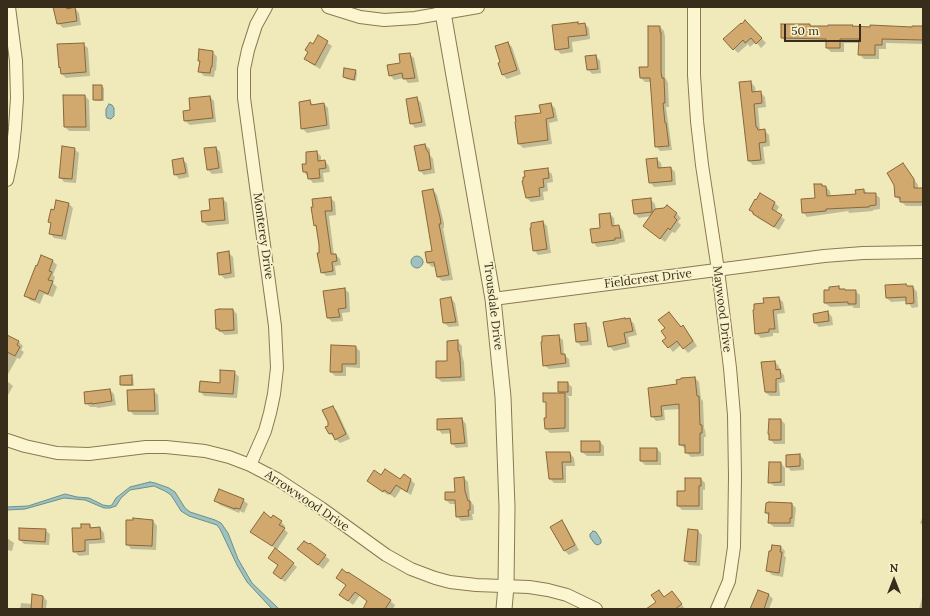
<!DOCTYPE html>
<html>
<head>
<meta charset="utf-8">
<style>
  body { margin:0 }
  #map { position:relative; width:930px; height:616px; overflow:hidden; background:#f0eabb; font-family:Lora,serif }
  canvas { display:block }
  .frame { position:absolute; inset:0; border:8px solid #372d1a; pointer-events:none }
  .north { position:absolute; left:874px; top:560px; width:40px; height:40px; -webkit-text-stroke:3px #f7f2cb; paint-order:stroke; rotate:0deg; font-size:11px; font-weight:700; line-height:16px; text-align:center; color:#372d1a }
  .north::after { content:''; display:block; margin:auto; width:14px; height:18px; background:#372d1a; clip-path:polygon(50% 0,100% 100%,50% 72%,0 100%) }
  .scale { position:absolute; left:784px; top:24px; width:77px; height:18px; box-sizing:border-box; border:2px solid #372d1a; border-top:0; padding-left:5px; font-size:12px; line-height:14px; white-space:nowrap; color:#372d1a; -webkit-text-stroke:3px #f7f2cb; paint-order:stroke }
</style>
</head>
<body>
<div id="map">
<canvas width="930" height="616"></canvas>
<div class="frame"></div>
<div class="north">N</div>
<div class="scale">50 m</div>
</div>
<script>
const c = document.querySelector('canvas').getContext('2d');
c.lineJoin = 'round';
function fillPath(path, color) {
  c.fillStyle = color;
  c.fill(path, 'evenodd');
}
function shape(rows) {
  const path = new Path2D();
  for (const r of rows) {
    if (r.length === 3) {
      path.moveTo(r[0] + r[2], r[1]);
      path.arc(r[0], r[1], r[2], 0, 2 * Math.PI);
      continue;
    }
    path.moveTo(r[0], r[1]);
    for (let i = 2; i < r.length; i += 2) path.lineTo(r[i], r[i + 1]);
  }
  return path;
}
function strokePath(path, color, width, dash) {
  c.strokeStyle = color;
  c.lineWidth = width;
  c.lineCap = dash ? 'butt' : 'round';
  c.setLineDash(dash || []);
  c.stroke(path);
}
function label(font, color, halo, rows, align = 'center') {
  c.font = font + ' Lora,serif';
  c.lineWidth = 3.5;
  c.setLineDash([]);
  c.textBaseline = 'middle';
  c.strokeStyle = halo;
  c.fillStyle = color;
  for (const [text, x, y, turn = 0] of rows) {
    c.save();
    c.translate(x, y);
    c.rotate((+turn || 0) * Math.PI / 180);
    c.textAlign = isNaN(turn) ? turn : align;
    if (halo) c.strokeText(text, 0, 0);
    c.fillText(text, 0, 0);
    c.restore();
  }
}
const water = shape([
  [109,104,112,105,114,108,114,116,111,119,107,118,106,116,106,109,109,104],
  [417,262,6],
  [150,482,155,483,169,488,175,492,185,508,190,512,215,520,221,523,228,533,238,559,252,583,279,609,272,609,247,582,237,565,220,529,217,525,189,516,181,511,171,495,165,491,154,486,130,490,121,498,116,506,110,508,104,508,85,500,64,498,25,509,7,510,7,507,28,506,65,494,77,497,89,498,103,505,109,506,112,505,116,498,130,487,150,482],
  [593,531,596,532,601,540,601,543,598,545,595,544,590,537,590,534,593,531]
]);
const shadow = shape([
  [54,7,69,7,70,9,75,8,79,13,81,25,63,28,58,23],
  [745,21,766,43,761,48,756,42,750,47,748,44,738,53,724,39],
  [577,23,579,24,585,24,589,28,590,39,572,42,573,52,561,54,556,49],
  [810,25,811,27,829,27,829,26,913,28,923,27,923,44,886,43,886,49,879,49,879,59,864,59,859,54,860,43,844,43,844,52,831,52,827,48,827,42,786,42,782,38],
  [660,27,664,31,665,37,665,77,668,83,669,107,666,107,672,150,660,151,656,146,651,82,645,82,641,78,649,68],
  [319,37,332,46,320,69,310,63,306,59,309,53,306,50,313,46],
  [508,43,512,47,521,74,507,79,502,74,501,63],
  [83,44,88,48,90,76,66,78,62,74,62,69,60,67],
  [213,52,217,57,216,71,215,70,214,77,204,76,200,72,201,63,199,61],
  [409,54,414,58,419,82,408,83,404,78,394,80,390,75],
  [596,56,600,61,601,73,592,74,588,69],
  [355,71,357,73,356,81,346,79,344,77],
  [751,82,755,87,756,93,760,92,765,97,766,107,758,108,760,131,764,130,769,135,770,146,763,147,765,164,753,165,749,161],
  [102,86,104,88,104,101,96,101,94,100],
  [64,96,85,96,89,100,90,131,69,131,65,127],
  [210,97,214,101,216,122,190,125,185,121,191,111],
  [417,98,421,103,426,126,415,128,411,123],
  [310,101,314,106,324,104,328,108,330,129,307,133,302,128],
  [551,104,555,108,558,121,549,123,552,144,523,148,519,144,542,113],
  [425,145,430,149,430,155,433,159,435,173,424,175,420,171],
  [216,148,220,152,223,173,212,174,208,170],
  [74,149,79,153,76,183,64,182,60,177],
  [316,152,321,156,321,162,325,161,329,166,330,172,323,173,324,182,313,183,304,172,307,165],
  [183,159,187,164,189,177,179,179,175,174],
  [657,159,661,163,662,169,671,168,675,172,676,185,654,187,650,182],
  [903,164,918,185,918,189,923,189,923,206,906,206,896,197],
  [547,170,552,174,553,182,547,183,548,191,543,192,544,200,531,202,526,197],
  [821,185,824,187,826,187,830,191,831,197,857,195,864,190,868,194,875,194,880,198,880,209,873,210,873,211,849,213,848,211,807,217,803,212,816,198],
  [433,190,437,195,444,223,444,228,443,228,453,280,442,281,438,277,436,266,432,267,428,263,434,252],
  [761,195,775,203,779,207,776,212,785,220,779,230,758,218,750,210],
  [330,198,335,202,336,215,329,216,334,255,336,255,340,259,341,265,335,266,336,275,326,276,322,272,317,228,315,225],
  [223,199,227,203,229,224,208,226,203,222],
  [650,199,655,204,656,210,676,213,681,218,678,222,681,225,675,233,672,232,665,242,649,230,651,216,639,218,635,214],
  [68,203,73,208,66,240,54,238,50,233,52,224,49,222,54,211],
  [610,214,614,218,615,227,619,226,623,231,625,242,619,243,619,244,597,247,593,242],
  [543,222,547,226,551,253,538,255,534,250],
  [228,252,233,257,235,277,225,279,220,274],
  [42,257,53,261,57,265,53,275,55,277,53,283,57,287,53,297,44,294,40,304,30,300,25,295],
  [886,286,913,287,917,292,918,307,912,308,907,301,891,302,887,298],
  [839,287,841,290,846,291,855,291,860,295,860,308,854,308,852,306,830,307,825,303,830,291],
  [345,289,349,293,350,312,342,313,343,321,332,322,328,318],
  [451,298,455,303,459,326,449,327,444,323,441,300],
  [779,298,783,302,785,313,777,314,779,333,773,333,773,336,761,338,756,333,765,304],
  [233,310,237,314,238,334,225,335,217,329],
  [828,312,832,317,833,325,819,327,815,323,814,314],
  [669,313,682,328,683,327,687,331,697,346,688,353,681,345,673,352,669,347,666,329],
  [630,319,634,324,637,335,628,337,630,347,614,351,609,346,626,320],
  [585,324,590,328,592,345,581,346,577,342],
  [7,336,19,342,23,346,21,350,24,352,20,359,17,358,7,376],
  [558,336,563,340,564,355,569,359,570,367,549,369,544,365],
  [457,341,462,346,462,355,464,362,465,381,442,382,437,378,437,362,448,362],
  [355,347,360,351,360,368,346,367,346,376,335,376,331,372],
  [775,362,779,366,779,370,784,375,785,382,779,383,780,396,770,396,765,392],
  [234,372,239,377,237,398,204,396,200,391,221,384],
  [131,376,133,378,134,386,123,386,121,384],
  [695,378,699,382,701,399,703,401,704,428,705,430,706,437,704,437,704,456,691,457,686,452,686,449,680,445,680,409,664,410,665,420,656,421,652,416,678,385],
  [7,381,13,386,7,397],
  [567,383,572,387,572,396,567,396,569,398,569,432,550,433,546,429,547,419,547,403,544,401,561,394,559,392],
  [110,390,114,394,116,405,98,408,96,407,90,407,86,403],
  [153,390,158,395,159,415,134,415,129,410],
  [333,407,337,411,350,439,340,443,330,434,329,426],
  [462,419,466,424,468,447,456,448,452,443,451,433,442,434,438,429],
  [781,420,785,424,785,444,774,444,770,439],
  [600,442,604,446,604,456,587,456,582,452],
  [641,449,657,449,661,453,661,465,645,465,641,461],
  [547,453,570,453,574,458,575,466,566,466,566,483,554,483,550,479],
  [800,455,804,460,804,470,791,471,787,466],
  [781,463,785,468,785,486,774,486,769,482],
  [381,476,400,481,411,480,415,484,411,495,401,489,395,498,389,494,388,495,368,481],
  [464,478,468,482,470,500,474,506,474,514,472,514,473,520,461,521,457,516,456,504,450,504,446,500,456,493],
  [701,479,705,483,705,490,703,490,703,510,682,510,678,506,686,492],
  [243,500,248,504,244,513,240,511,239,513,220,505,216,501],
  [792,504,796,508,794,527,774,527,769,523,769,516,766,513],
  [923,516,923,525,920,523],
  [272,519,281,522,285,526,284,529,288,533,276,551,297,567,285,582,274,573,279,566,273,561,276,549,252,532],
  [153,521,157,526,156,550,131,549,127,544],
  [562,522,566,526,579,550,569,555,565,551,551,527],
  [89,525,93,528,100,528,104,533,105,543,89,544,89,555,79,556,74,551,82,529],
  [45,530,50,534,49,545,24,544,20,540],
  [698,531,702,535,700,566,689,565,685,560],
  [7,538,14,543,12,551,7,550],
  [781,547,785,551,784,556,786,557,783,577,772,575,768,571],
  [298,549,325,556,330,560,323,569],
  [342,582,390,601,395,605,393,609,364,609,368,602,360,595,353,605,341,595,347,586],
  [659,591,664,598,672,592,685,609,652,609,657,602],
  [758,591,769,595,773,599,769,609,751,609],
  [923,594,923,609,919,609],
  [43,596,47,601,46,609,20,609,21,603,32,604]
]);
const building = shape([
  [53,7,66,7,67,9,75,7,77,21,57,24,53,7],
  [745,20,762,38,756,44,751,38,745,43,743,40,733,50,723,39,741,23,742,24,745,20],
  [578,22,578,24,585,23,587,35,568,37,569,48,555,50,552,25,578,22],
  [781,24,810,24,810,26,828,26,828,25,853,25,852,26,870,27,870,25,912,27,912,26,923,26,923,40,882,39,882,45,875,45,875,55,858,55,859,39,840,39,840,48,826,48,826,39,781,38,781,24],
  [648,26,660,26,660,32,661,32,661,72,662,78,664,78,665,103,663,103,665,123,666,123,669,146,655,147,650,78,640,78,639,67,648,67,648,26],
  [318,35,328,41,315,65,304,59,308,52,305,50,310,42,313,44,318,35],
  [508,42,517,70,502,75,498,63,500,62,495,46,508,42],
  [84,43,86,72,61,74,60,67,59,68,57,44,84,43],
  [199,49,213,51,212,67,211,67,210,73,198,72,200,61,198,61,199,49],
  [410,53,415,78,403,79,402,73,389,76,387,65,400,63,399,54,410,53],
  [596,55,598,69,587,70,585,56,596,55],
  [344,68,356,70,354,80,343,77,344,68],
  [751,81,752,92,761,91,762,103,754,104,756,127,757,127,758,130,765,129,766,142,759,143,761,160,748,161,739,82,751,81],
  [93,85,102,85,102,100,93,100,93,85],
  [63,95,85,95,86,127,64,127,63,95],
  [210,96,213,118,184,121,183,111,190,110,189,98,210,96],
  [417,97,422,122,410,124,406,99,417,97],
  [310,100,311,105,324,103,327,125,301,129,299,102,310,100],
  [551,103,554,117,546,119,548,140,518,144,515,122,516,122,515,116,541,113,539,105,551,103],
  [425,144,426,149,429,153,431,169,419,171,414,146,425,144],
  [62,146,75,148,72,179,59,178,62,146],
  [216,147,219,168,207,170,204,148,216,147],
  [317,151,318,161,325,160,326,168,319,169,320,178,308,179,307,172,303,172,302,164,306,164,306,152,317,151],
  [183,158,186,173,174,175,172,160,183,158],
  [657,158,658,168,671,167,672,181,649,183,646,159,657,158],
  [903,163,914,179,914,188,923,188,923,202,900,202,900,197,895,197,894,185,887,173,903,163],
  [548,168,549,178,543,179,544,187,539,188,540,196,526,198,522,181,523,181,523,177,525,177,524,171,548,168],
  [814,184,822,184,822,186,826,186,827,196,856,194,855,190,864,189,864,193,876,193,876,205,869,206,869,207,826,209,826,211,802,213,801,199,815,198,814,184],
  [433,189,440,217,441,224,439,224,449,275,437,277,434,262,427,263,425,252,432,251,422,191,433,189],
  [760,193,775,202,772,209,782,215,774,227,753,214,753,212,749,210,755,199,756,200,760,193],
  [331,197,332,211,325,211,331,254,336,254,337,261,332,262,333,271,321,273,317,253,319,253,319,245,316,225,314,226,311,207,313,207,312,199,331,197],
  [223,198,225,220,202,222,201,211,210,210,209,199,223,198],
  [651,198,652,212,634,214,632,200,651,198],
  [56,200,69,203,62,236,49,234,51,223,48,222,51,209,54,210,56,200],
  [667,205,677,213,674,217,677,220,670,230,668,228,660,239,643,226,655,209,664,208,667,205],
  [610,213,612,226,619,225,621,238,615,238,615,240,592,243,590,229,600,228,599,214,610,213],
  [543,221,547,249,533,251,530,228,531,228,531,223,543,221],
  [229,251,231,273,219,275,217,253,229,251],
  [41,255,53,260,49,271,52,272,48,280,53,281,48,294,39,290,35,300,24,296,36,265,37,266,41,255],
  [906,284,907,286,913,286,914,303,906,304,906,297,886,298,885,285,906,284],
  [839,286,839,289,845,289,845,290,856,290,856,304,848,304,848,302,824,303,824,290,829,290,829,287,839,286],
  [345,288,346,308,338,309,340,317,327,318,323,291,345,288],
  [451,297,456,322,443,323,440,299,451,297],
  [779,297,781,309,773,310,775,329,769,329,769,332,755,334,753,310,754,310,754,304,764,303,763,298,779,297],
  [219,309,233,309,234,330,219,331,219,329,216,329,215,310,219,309],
  [828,311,829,321,814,323,813,314,828,311],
  [669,312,681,327,683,325,693,341,683,349,677,341,668,348,662,341,666,338,661,331,665,328,658,320,669,312],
  [625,318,625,319,630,318,633,331,624,333,626,343,608,347,603,322,625,318],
  [586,323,588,341,576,342,574,324,586,323],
  [7,335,19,341,17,345,20,347,15,356,7,352,7,335],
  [559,335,561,354,565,354,566,363,543,366,541,342,542,342,542,336,559,335],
  [458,340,458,351,459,351,460,357,461,377,436,378,436,361,447,361,447,341,458,340],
  [331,345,356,346,356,364,342,364,342,372,330,372,331,345],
  [775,361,776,370,780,369,781,378,776,379,776,392,765,392,761,362,775,361],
  [220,370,235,371,233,394,199,392,200,381,220,383,220,370],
  [132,375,132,385,120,385,120,376,132,375],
  [695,377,697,396,699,396,700,425,702,425,702,433,700,433,700,453,685,453,685,445,679,445,679,404,661,406,662,416,651,417,648,388,677,384,676,380,681,379,681,378,695,377],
  [558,382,568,382,568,392,558,392,558,382],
  [110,389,112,401,92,404,92,403,85,404,84,392,110,389],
  [154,389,155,411,128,411,127,390,154,389],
  [543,393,565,393,565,428,545,429,544,418,546,418,546,402,543,402,543,393],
  [333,406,346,434,335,440,332,433,329,434,325,427,328,426,328,422,322,410,333,406],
  [462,418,465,443,451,444,450,429,437,430,437,419,462,418],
  [769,419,781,419,781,440,769,440,769,434,768,434,769,419],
  [581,441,600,441,600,452,581,452,581,441],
  [640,448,657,448,657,461,640,461,640,448],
  [546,452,570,452,571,462,562,462,563,479,549,479,546,452],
  [800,454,800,466,786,467,786,455,800,454],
  [769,462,781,462,781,482,768,483,769,462],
  [385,469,400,479,404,474,411,479,407,492,396,485,390,494,384,490,383,492,367,481,374,470,381,475,385,469],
  [464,477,465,491,468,501,470,501,470,510,468,510,469,516,456,517,455,500,445,500,445,492,455,492,454,478,464,477],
  [685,478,701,478,701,486,699,486,699,506,677,506,677,491,685,491,685,478],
  [219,489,244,499,240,509,235,508,235,509,214,501,219,489],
  [769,502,792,503,792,518,790,518,790,523,768,523,769,513,765,513,766,503,769,502],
  [264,512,271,518,273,515,282,521,279,525,285,528,272,546,250,532,264,512],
  [133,518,153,520,152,546,126,545,126,520,133,520,133,518],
  [562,520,575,545,564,551,550,527,562,520],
  [81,524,90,524,90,528,100,527,101,539,85,540,85,551,73,552,72,528,81,528,81,524],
  [19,528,46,529,45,542,19,540,19,528],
  [688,529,698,530,696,562,684,561,688,529],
  [304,541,309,544,310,543,326,555,318,565,297,549,304,541],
  [772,545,781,546,780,552,782,552,779,573,766,571,769,551,771,551,772,545],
  [275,548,294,563,281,579,273,573,278,565,268,558,275,548],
  [342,569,347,573,348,572,391,600,385,609,363,609,367,601,355,592,348,601,339,595,346,585,336,578,342,569],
  [659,590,664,597,672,591,682,604,675,609,646,609,656,602,651,595,659,590],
  [758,590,769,594,764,609,750,609,758,590],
  [32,594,43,596,42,609,31,609,32,594]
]);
const minor = shape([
  [328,7,360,17,384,20,415,18,478,7],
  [694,7,694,75,697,121,702,165,718,270,730,368,734,415,735,477,734,547,729,581,717,609],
  [7,180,12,156,15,128,17,98,16,61,9,7],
  [493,299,824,256,863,253,923,252],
  [7,440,25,446,57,453,89,454,146,447,166,447,205,451,229,457,250,465,277,479,321,508,386,555,411,569,435,578,450,582,476,585,529,587,548,590,567,595,596,609],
  [250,465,265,431,270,413,274,394,277,368,275,326,244,98,244,69,248,50,256,25,266,7]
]);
const tertiary = shape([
  [442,7,493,299,503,397,507,507,506,586,504,609]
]);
const streetNames = [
  ["Monterey Drive",263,236,82],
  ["Fieldcrest Drive",648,279,-7],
  ["Trousdale Drive",493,306,83],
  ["Maywood Drive",722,309,83],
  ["Arrowwood Drive",307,501,34]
];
fillPath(water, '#a0c1bd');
strokePath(water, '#678f8c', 1);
fillPath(shadow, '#0003');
fillPath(building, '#d1a96e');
strokePath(building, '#896738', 1);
strokePath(minor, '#897954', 14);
strokePath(tertiary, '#897954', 17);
strokePath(minor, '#fbf6cf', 12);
strokePath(tertiary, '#fbf6cf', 15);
label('12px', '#372d1a', '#f7f2cb', streetNames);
</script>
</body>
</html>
